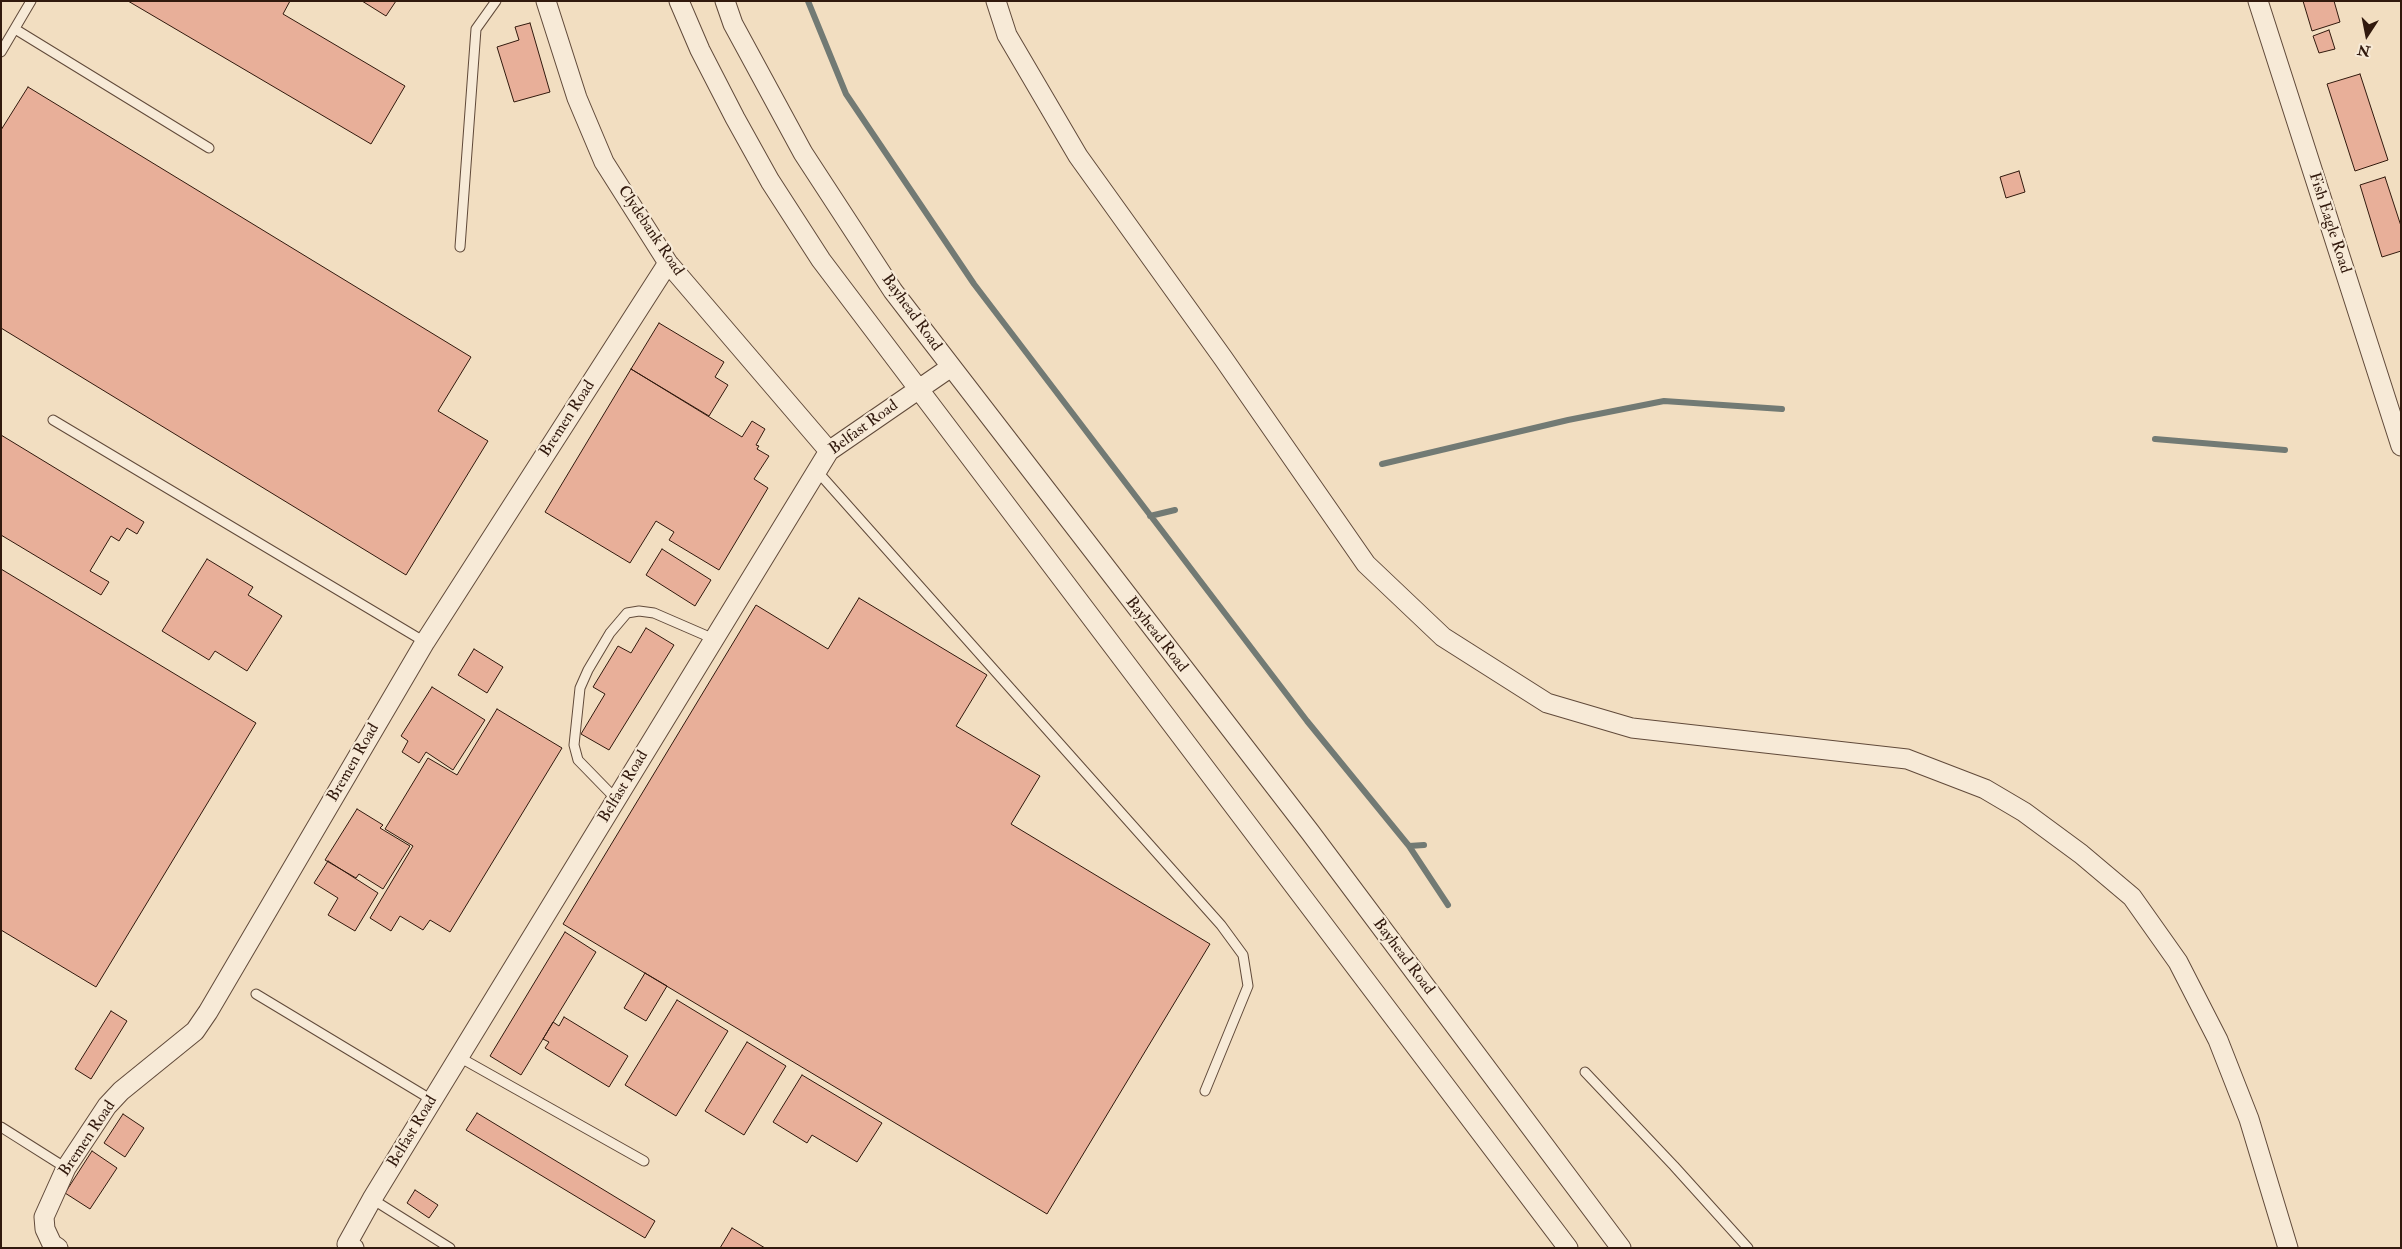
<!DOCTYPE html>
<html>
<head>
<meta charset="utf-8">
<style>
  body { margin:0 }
  #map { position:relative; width:2402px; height:1249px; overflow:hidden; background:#f2dec1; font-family:"IM FELL Double Pica",serif }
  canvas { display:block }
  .frame { position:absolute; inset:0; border:2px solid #31190d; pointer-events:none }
  .north { position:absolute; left:2342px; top:10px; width:50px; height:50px; -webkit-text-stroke:4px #f7ead7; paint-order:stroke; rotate:191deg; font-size:14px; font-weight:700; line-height:20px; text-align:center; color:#31190d }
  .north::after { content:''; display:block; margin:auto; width:18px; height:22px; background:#31190d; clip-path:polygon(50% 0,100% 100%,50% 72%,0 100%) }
</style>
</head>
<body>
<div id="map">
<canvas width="2402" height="1249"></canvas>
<div class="frame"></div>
<div class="north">N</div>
</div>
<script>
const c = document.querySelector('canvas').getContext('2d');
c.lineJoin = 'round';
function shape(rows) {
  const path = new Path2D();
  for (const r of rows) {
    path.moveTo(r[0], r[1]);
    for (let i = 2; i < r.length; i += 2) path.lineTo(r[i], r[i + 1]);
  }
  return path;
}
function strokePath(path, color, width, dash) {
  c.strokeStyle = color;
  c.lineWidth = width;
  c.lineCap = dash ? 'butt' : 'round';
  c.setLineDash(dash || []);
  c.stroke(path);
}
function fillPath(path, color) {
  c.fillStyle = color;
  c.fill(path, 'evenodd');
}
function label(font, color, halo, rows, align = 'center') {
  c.font = font + ' "IM FELL Double Pica",serif';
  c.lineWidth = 4.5;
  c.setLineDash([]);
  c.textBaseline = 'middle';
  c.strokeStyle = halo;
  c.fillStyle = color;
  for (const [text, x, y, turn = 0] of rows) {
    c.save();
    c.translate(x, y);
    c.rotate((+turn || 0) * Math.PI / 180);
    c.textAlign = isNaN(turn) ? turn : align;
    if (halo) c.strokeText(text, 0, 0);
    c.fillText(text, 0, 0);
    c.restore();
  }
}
const stream = shape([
  [808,1,846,94,974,284,1307,721,1409,846,1448,905],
  [2155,439,2285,450],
  [1382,464,1568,420,1664,401,1782,409],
  [1150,516,1175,510],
  [1409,846,1424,845]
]);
const building = shape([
  [128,1,290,1,283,14,405,86,371,144,128,1],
  [362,1,396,1,386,16,362,1],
  [2303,1,2334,1,2340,22,2312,31,2303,1],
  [530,23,550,92,514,102,497,47,519,40,515,27,530,23],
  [2329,30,2335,49,2319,53,2313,36,2329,30],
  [2360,74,2388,160,2355,171,2327,84,2360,74],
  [28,87,471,357,438,411,488,441,406,575,1,328,1,130,28,87],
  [2019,171,2025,192,2006,198,2000,177,2019,171],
  [2385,177,2401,226,2401,251,2382,257,2360,185,2385,177],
  [659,323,724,362,715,377,728,385,709,416,631,369,659,323],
  [631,369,742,437,752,421,765,429,756,445,759,446,757,449,769,456,754,479,768,488,719,570,669,540,674,532,656,521,630,563,545,512,631,369],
  [1,435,144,522,137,534,127,528,119,541,111,536,90,571,109,582,101,595,1,535,1,435],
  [662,549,711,580,695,606,646,575,662,549],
  [207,559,253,587,248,595,282,616,247,671,215,651,209,660,162,631,207,559],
  [1,569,256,723,96,987,1,930,1,569],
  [859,598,987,675,956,726,1040,776,1011,824,1210,944,1047,1214,563,924,756,605,828,649,859,598],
  [646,628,674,645,609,750,581,734,605,694,593,687,618,646,631,653,646,628],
  [474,649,503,667,487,693,458,675,474,649],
  [432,687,485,720,453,770,426,752,419,763,402,752,408,741,401,736,432,687],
  [497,709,562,748,450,932,430,920,423,930,400,916,391,931,370,918,413,846,385,829,428,758,457,775,497,709],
  [357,809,383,825,380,828,410,846,383,889,359,874,356,878,325,860,357,809],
  [328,861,378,893,355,931,328,915,338,898,314,883,328,861],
  [565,932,596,952,521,1075,490,1056,565,932],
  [645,973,667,986,646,1021,624,1008,645,973],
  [677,1000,728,1031,676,1116,625,1085,677,1000],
  [111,1011,127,1021,91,1079,75,1069,111,1011],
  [564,1017,628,1056,609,1087,545,1048,549,1042,543,1039,553,1022,559,1026,564,1017],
  [747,1042,786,1066,744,1135,705,1111,747,1042],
  [802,1075,882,1123,857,1162,812,1135,807,1143,773,1122,802,1075],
  [477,1113,655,1221,645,1238,466,1130,477,1113],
  [123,1114,144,1128,125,1157,104,1143,123,1114],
  [92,1151,117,1168,90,1209,65,1193,92,1151],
  [415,1190,438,1205,429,1218,407,1203,415,1190],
  [732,1228,765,1248,720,1248,732,1228]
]);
const lane = shape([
  [15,29,209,148],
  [1,52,31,1],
  [460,247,476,29,496,1],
  [53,420,425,642],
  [817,471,1221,925,1243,955,1248,986,1205,1091],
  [616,799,578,760,574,745,580,688,588,670,610,633,627,613,639,611,654,613,714,639],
  [256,994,432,1100],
  [459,1057,644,1161],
  [1585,1072,1674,1166,1748,1248],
  [1,1127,66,1168],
  [372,1199,450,1248]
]);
const street = shape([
  [546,1,577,98,604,162,668,263,829,451],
  [679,1,700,50,735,118,770,181,821,260,1568,1248],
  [725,1,733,24,803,153,893,291,1310,832,1621,1248],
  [996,1,1007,35,1078,156,1223,358,1366,564,1443,637,1547,703,1632,728,1907,759,1985,789,2024,812,2081,854,2132,897,2178,962,2218,1040,2249,1119,2288,1248],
  [2258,1,2401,446],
  [58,1248,52,1244,45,1229,44,1217,66,1168,107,1106,121,1091,195,1031,208,1012,425,642,668,263],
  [354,1248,347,1244,372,1199,829,451,951,367]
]);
const streetNames = [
  ["Fish Eagle Road",2329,223,72],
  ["Clydebank Road",650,231,56],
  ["Bayhead Road",911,313,54],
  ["Bremen Road",568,419,-57],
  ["Belfast Road",864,428,-36],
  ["Bayhead Road",1156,635,52],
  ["Bremen Road",354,763,-60],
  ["Belfast Road",624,787,-59],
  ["Bayhead Road",1403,957,53],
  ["Belfast Road",413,1132,-59],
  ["Bremen Road",88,1139,-56]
];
strokePath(stream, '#727a74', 6);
fillPath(building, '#e8af99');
strokePath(building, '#31190d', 1);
strokePath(lane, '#614a3a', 11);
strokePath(street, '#614a3a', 21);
strokePath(lane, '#f7ead7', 9);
strokePath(street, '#f7ead7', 19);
label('16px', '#31190d', '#f7ead7', streetNames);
</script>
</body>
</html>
